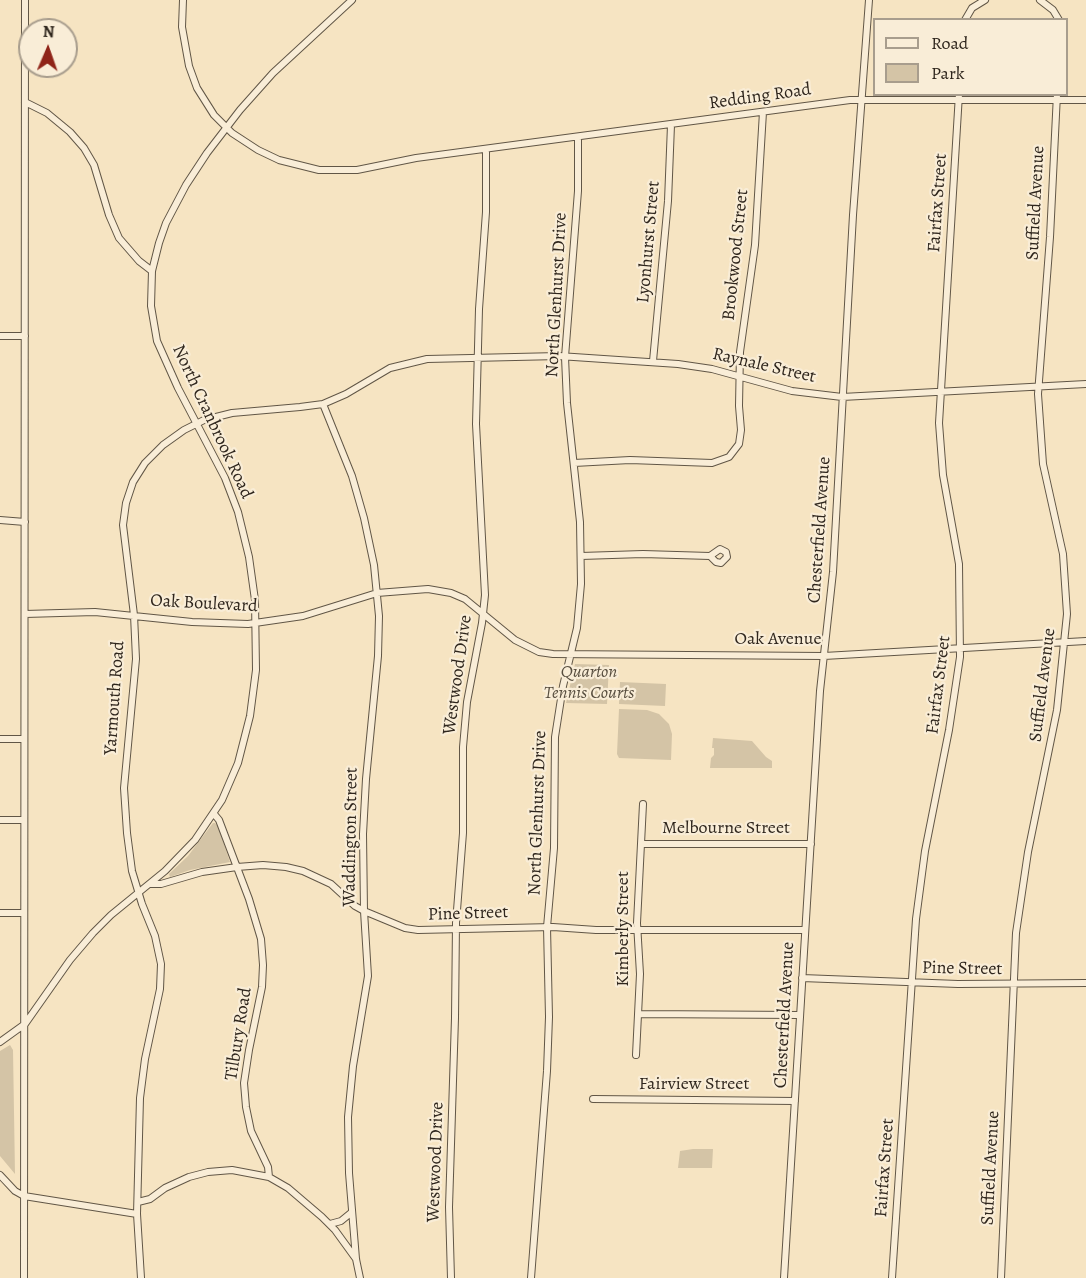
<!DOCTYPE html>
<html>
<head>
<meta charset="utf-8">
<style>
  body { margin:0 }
  #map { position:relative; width:1086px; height:1278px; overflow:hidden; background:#f6e4c2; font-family:Alegreya,serif }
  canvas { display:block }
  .legend { position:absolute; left:873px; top:18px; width:195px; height:78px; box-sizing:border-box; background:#f9edd7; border:2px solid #a89d8d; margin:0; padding:8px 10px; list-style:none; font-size:18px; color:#2f261d }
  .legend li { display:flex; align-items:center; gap:12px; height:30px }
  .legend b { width:30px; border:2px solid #a89d8d }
  .north { position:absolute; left:18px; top:18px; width:60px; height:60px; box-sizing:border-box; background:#f9edd7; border:2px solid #a89d8d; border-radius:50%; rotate:2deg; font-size:16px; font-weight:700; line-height:24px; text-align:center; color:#2f261d }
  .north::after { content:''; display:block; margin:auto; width:21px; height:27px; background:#8f2418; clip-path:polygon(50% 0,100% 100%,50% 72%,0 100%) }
</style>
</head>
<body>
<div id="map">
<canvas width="1086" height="1278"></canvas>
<ul class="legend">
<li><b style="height:8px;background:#f9edd7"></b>Road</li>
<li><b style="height:16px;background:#d4c4a6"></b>Park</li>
</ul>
<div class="north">N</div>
</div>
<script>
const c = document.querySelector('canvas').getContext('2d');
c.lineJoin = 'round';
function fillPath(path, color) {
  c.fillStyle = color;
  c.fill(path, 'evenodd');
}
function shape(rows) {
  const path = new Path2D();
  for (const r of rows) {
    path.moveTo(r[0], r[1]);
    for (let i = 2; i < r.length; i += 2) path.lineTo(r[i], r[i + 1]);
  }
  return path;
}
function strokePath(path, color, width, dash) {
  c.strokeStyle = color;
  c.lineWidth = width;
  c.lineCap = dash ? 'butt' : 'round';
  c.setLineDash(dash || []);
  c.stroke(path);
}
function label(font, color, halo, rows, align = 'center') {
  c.font = font + ' Alegreya,serif';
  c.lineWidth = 4.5;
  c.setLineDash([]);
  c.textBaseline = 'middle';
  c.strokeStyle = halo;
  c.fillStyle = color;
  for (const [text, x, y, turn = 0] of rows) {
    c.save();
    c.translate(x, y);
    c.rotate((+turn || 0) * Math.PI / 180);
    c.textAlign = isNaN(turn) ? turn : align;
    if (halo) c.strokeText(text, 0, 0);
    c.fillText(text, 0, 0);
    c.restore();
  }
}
const green = shape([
  [575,664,609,665,607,704,566,703],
  [620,682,666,684,665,706,619,704],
  [619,709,647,710,659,714,669,724,672,734,671,760,619,758,617,754],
  [713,738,752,741,766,757,772,761,772,768,710,768,711,758,714,755,714,748,712,748],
  [213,823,215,823,218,826,230,862,190,870,170,877,169,874,188,856],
  [10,1045,13,1050,15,1174,0,1156,0,1051],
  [693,1149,713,1149,712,1168,678,1168,680,1151]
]);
const minor = shape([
  [183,0,182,27,189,66,197,88,214,115,232,133,258,150,279,160,319,170,357,170,416,158,850,100,1086,100],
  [1040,0,1053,10,1059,20],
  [965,20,972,8,985,0],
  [25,102,47,113,70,132,84,148,94,165,109,215,119,238,139,261,152,271],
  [0,336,25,336],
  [653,361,668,201,671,125],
  [323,404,352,476,364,518,374,565,379,616,378,656,366,779,363,834,364,911,368,976,353,1066,348,1117,349,1173,356,1259,360,1278],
  [574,463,630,460,712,463,729,457,739,444,741,430,739,406,740,352,755,245,763,112],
  [0,520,25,522],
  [581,556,643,554,710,556,716,562,721,563,727,557,726,552,720,549,710,556],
  [25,614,95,612,192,622,248,624,303,616,377,593,428,589,451,593,465,599,515,640,539,652,553,654,824,656,1086,641],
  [0,739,24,739],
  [214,814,219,820,249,899,261,939,263,965,262,987,249,1050,244,1083,246,1107,251,1131,268,1167,269,1177,288,1188,322,1217,335,1230,356,1259],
  [0,820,24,820],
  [641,844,811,844],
  [151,884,161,884,202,872,237,867,263,865,286,867,303,871,331,884,355,906,364,911,405,928,418,930,553,927,596,930,805,930],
  [0,913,24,913],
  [802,978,958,984,1086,983],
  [638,1014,800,1015],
  [0,1042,25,1024,70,960,93,933,111,915,165,871,195,840,222,800,238,763,250,716,256,670,255,600,249,557,238,512,225,478,178,388,157,341,151,306,152,271,159,243,166,223,186,185,207,153,240,110,273,73,352,0],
  [636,1055,640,974,637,923,643,804],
  [593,1099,795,1101],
  [0,1175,15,1191,24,1196,137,1214,141,1278],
  [138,1202,150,1199,165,1188,189,1177,208,1172,232,1170,269,1177],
  [137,1214,140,1098,145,1059,160,989,161,964,155,936,142,904,132,871,127,833,124,788,136,659,134,615,123,525,126,503,133,482,145,463,163,445,184,430,204,420,232,413,300,407,323,404,346,394,390,368,427,359,559,356,678,364,712,369,792,391,842,397,1086,384],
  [330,1224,341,1221,352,1212],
  [24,1278,25,0],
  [451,1278,449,1207,455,1018,456,923,463,833,463,747,467,702,482,623,485,595,476,424,479,309,486,212,486,149],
  [531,1278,547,1071,549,1017,547,927,554,848,555,737,563,686,577,628,581,584,580,522,567,403,565,357,578,191,578,137],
  [784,1278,820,691,833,572,853,215,869,0],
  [892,1278,916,919,925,851,949,730,960,657,959,564,943,475,939,423,959,94],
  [1001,1278,1016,933,1028,852,1057,710,1067,614,1063,554,1043,464,1038,394,1050,237,1057,94]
]);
const streetNames = [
  ["Redding Road",760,97,-8],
  ["Fairfax Street",938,203,-86],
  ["Suffield Avenue",1036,203,-87],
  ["Lyonhurst Street",649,242,-85],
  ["Brookwood Street",736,255,-84],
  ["North Glenhurst Drive",557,295,-87],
  ["Raynale Street",764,366,13],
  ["North Cranbrook Road",212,422,65],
  ["Chesterfield Avenue",820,530,-86],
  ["Oak Boulevard",204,604,3],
  ["Oak Avenue",778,640],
  ["Westwood Drive",458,675,-82],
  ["Fairfax Street",939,685,-83],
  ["Suffield Avenue",1043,685,-83],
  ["Yarmouth Road",115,698,-86],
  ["North Glenhurst Drive",538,813,-88],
  ["Melbourne Street",726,829],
  ["Waddington Street",351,837,-89],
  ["Pine Street",468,914,-2],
  ["Kimberly Street",624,929,-90],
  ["Pine Street",962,969,1],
  ["Chesterfield Avenue",785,1015,-87],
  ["Tilbury Road",239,1034,-81],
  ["Fairview Street",694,1085],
  ["Westwood Drive",436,1162,-88],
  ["Fairfax Street",885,1168,-86],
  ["Suffield Avenue",991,1168,-87]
];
const parkNames = [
  ["Quarton",589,673],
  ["Tennis Courts",589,694]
];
fillPath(green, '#d4c4a6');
strokePath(minor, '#615646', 8);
strokePath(minor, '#f9edd7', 6);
label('18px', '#2f261d', '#f9edd7', streetNames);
label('italic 18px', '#584e3f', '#f9edd7', parkNames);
</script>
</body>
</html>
